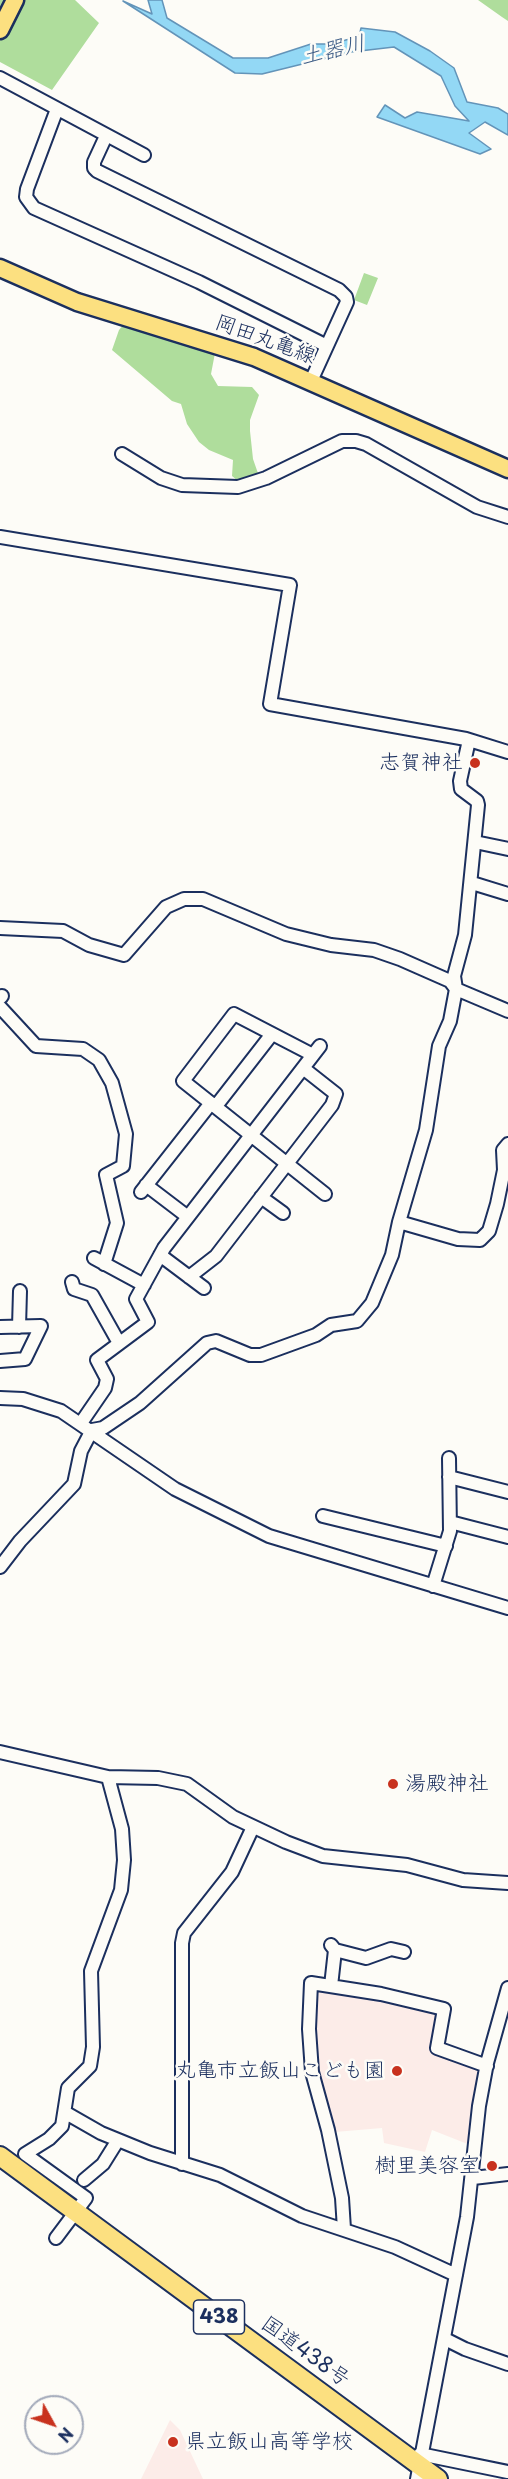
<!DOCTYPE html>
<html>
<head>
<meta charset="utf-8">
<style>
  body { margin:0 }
  #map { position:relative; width:508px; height:2479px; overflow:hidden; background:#fdfcf7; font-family:"Playpen Sans",sans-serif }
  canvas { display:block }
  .north { position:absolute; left:24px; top:2395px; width:60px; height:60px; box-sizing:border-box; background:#fdfcf7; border:2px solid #a3aaba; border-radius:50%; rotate:130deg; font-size:16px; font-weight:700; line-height:24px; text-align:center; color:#1b2f5e }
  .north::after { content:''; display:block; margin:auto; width:21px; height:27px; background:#c8321e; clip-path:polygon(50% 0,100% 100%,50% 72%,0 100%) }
</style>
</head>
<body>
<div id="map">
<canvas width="508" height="2479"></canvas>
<div class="north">N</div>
</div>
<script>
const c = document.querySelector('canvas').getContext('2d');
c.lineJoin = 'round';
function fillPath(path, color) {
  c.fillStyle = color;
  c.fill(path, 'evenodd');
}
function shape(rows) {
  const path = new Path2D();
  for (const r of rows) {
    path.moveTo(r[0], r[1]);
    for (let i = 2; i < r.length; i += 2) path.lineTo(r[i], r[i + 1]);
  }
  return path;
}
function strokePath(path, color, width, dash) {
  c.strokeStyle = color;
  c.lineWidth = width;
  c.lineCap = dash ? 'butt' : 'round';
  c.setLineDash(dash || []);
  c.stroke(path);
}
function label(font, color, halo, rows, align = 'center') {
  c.font = font + ' "Playpen Sans","Klee One",sans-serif';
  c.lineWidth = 5;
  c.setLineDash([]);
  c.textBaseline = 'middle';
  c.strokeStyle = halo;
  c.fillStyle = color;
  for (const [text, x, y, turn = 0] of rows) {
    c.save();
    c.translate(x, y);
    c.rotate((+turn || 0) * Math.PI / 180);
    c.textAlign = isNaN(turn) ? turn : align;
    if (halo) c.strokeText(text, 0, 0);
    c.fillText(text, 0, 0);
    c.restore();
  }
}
const built = shape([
  [321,1989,393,2001,435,2012,440,2018,431,2050,473,2065,479,2073,470,2145,432,2130,425,2152,384,2143,382,2128,335,2132,323,2095,314,2052,315,1994],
  [170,2420,180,2430,203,2479,141,2479]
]);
const green = shape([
  [0,0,75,0,99,23,52,90,0,62],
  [478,0,508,0,508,21,502,17],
  [364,273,378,278,367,305,354,300],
  [125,323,215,353,211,374,218,386,252,387,259,395,250,420,250,431,253,459,260,479,243,485,232,476,233,460,209,450,199,442,187,424,181,404,172,401,112,350,119,330]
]);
const water = shape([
  [148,0,162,0,167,18,233,58,268,58,311,44,328,44,359,37,361,28,395,32,430,51,454,68,467,102,498,108,508,114,508,135,485,122,469,133,491,149,480,154,377,117,385,105,405,118,417,112,469,121,455,106,441,76,394,47,351,52,262,74,235,73,123,1,152,14,148,0]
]);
const minor = shape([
  [0,78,144,155],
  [57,109,27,189,26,197,34,208,199,282,327,346],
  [106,136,94,162,94,168,97,171,339,290,346,297,347,302,311,381],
  [122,454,161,478,182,485,238,487,266,478,342,441,356,441,366,444,477,507,508,517],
  [0,537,290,585,270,704,466,739,508,752],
  [475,842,508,849],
  [472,883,508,894],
  [0,928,63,931,89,945,124,955,166,907,184,899,203,899,286,934,331,945,374,950,400,959,450,981,456,989,508,1011],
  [0,998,2,996],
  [0,1007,36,1046,83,1049,99,1060,112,1083,126,1134,123,1166,106,1175,117,1223,104,1264],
  [313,1055,234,1014,183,1081,325,1194],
  [216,1106,272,1034],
  [146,1185,188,1217],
  [141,1192,211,1103],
  [261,1197,283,1213],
  [399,1222,458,1239,480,1240,489,1231,497,1204,504,1170,503,1150,508,1144],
  [160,1255,204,1288],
  [94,1258,144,1285],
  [189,1277,216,1256,332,1105,336,1094,303,1068],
  [72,1282,74,1289,92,1295,119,1343],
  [0,1327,41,1326,25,1359,0,1361],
  [19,1327,20,1291],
  [0,1398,23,1399,61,1411,175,1489,269,1536,508,1608],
  [81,1423,105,1388,107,1379,97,1360,148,1322,136,1299,164,1248,320,1046],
  [449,1477,508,1492],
  [323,1516,446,1546],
  [450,1522,508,1537],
  [0,1567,20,1541,74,1484,81,1451,92,1430,103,1428,140,1403,207,1343,216,1341,250,1355,261,1355,316,1335,331,1325,357,1321,372,1303,392,1255,399,1222,426,1130,439,1046,450,1021,456,989,454,976,465,935,478,805,477,801,461,789,460,781,469,740],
  [433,1586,450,1531,449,1458],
  [0,1752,108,1777,158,1778,187,1784,233,1817,286,1842,323,1856,407,1865,463,1880,508,1883],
  [331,1945,335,1950,366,1958,391,1949,404,1952],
  [331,1986,335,1950],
  [66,2113,101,2133,150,2153,220,2175,302,2216,395,2247,456,2275],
  [182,2164,182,1943,184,1933,232,1872,253,1827],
  [473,2178,508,2174],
  [84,2180,103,2164,118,2140],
  [344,2229,342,2198,328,2130,312,2072,309,2029,311,1983,381,1994,444,2009,437,2048,487,2066],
  [56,2238,86,2198,25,2154,49,2139,62,2126,68,2088,90,2066,93,2047,91,1971,121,1890,124,1860,122,1829,108,1777],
  [445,2339,465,2349,508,2364],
  [420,2454,508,2472],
  [417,2479,467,2217,479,2106,487,2063,508,1988]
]);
const major = shape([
  [0,30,15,0],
  [0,268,77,302,254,357,508,469]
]);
const highway = shape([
  [0,2156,438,2479]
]);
const markers = [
  [475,763,6,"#c8321e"],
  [393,1784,6,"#c8321e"],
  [397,2071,6,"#c8321e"],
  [492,2166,6,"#c8321e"],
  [173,2442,6,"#c8321e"]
];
const shields = [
  [219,2317,51]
];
const shieldNames = [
  ["438",219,2317]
];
const streetNames = [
  ["岡田丸亀線",265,340,20],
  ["国道438号",305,2352,36]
];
const poiNames = [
  ["志賀神社",463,763],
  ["湯殿神社",405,1784,"left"],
  ["丸亀市立飯山こども園",385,2071],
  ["樹里美容室",480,2166],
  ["県立飯山高等学校",185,2442,"left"]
];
const waterNames = [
  ["土器川",333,51,-13]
];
fillPath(built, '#fcece8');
fillPath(green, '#afdd9c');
fillPath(water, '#93d8f5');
strokePath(water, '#6394b9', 1.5);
strokePath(minor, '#1b2f5e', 16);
strokePath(major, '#1b2f5e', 21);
strokePath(highway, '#1b2f5e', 22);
strokePath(minor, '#fdfcf7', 12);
strokePath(major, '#fce080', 16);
strokePath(highway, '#fce080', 18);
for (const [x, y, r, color] of markers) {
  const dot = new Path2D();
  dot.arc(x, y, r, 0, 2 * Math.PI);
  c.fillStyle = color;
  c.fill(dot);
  strokePath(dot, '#fdfcf7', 2);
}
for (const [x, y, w] of shields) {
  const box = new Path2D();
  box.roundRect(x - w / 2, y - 17, w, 34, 4.5);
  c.fillStyle = '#fdfcf7';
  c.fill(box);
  strokePath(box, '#1b2f5e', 1.5);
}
label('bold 20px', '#1b2f5e', null, shieldNames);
label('21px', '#1b2f5e', '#fdfcf7', streetNames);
label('21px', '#1b2f5e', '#fdfcf7', poiNames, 'right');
label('italic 22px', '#395984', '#fdfcf7', waterNames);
</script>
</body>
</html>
